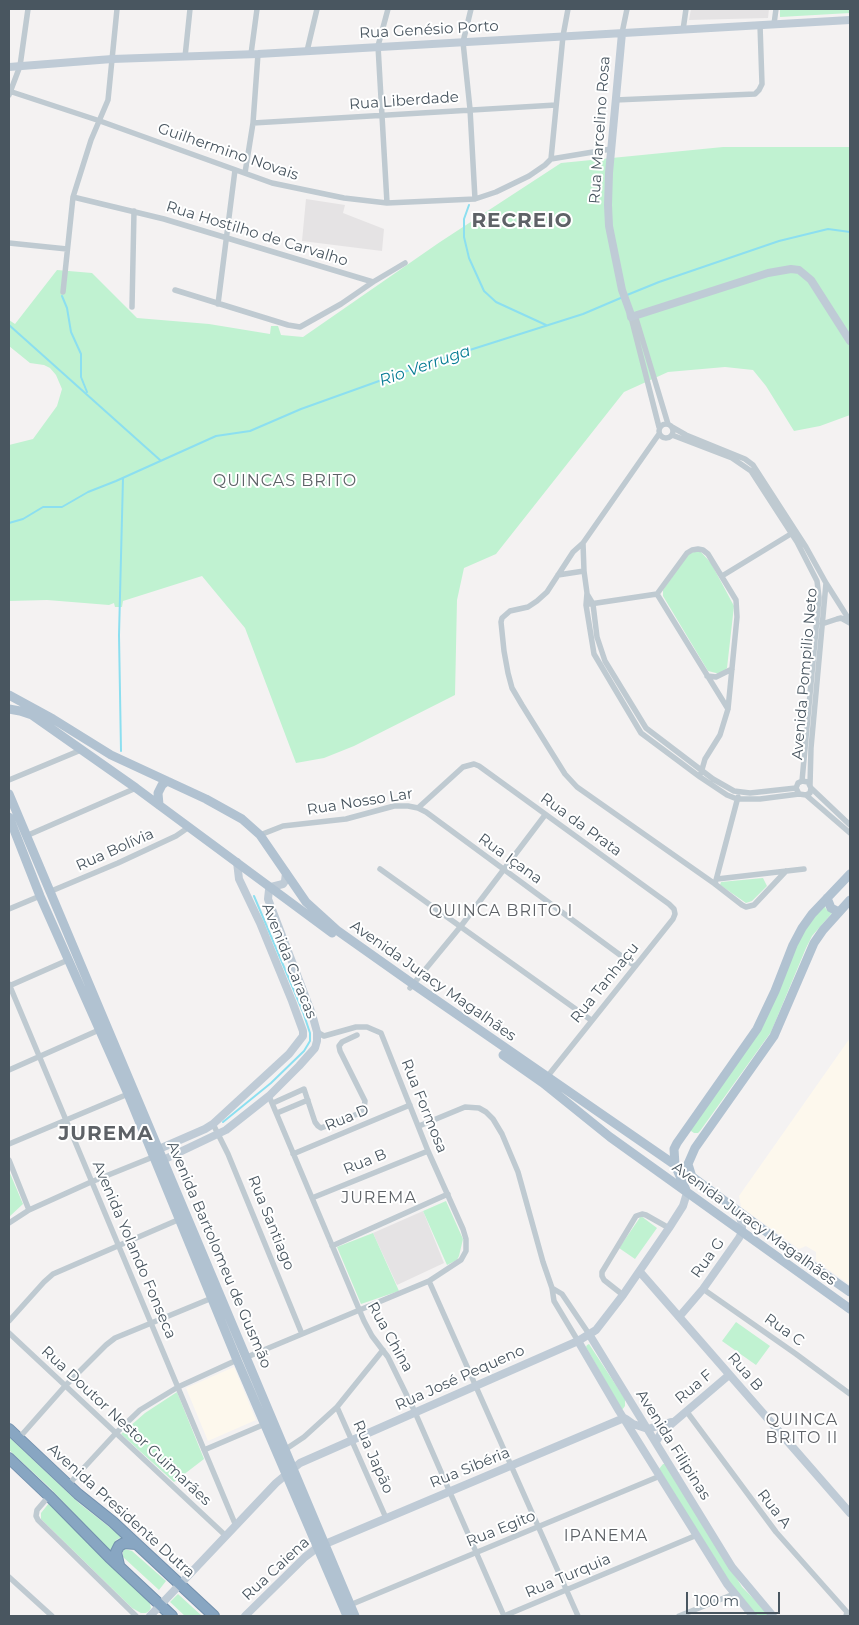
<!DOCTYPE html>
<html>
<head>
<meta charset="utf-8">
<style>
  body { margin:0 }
  #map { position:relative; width:859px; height:1625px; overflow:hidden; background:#f4f2f2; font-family:Montserrat,sans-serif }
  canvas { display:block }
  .frame { position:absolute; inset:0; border:10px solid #495660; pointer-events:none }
  .scale { position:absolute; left:686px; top:1592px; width:94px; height:22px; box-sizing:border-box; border:2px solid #495660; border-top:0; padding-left:6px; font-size:15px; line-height:18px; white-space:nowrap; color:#495660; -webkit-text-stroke:4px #fff; paint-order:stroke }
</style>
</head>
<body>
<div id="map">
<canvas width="859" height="1625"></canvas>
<div class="frame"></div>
<div class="scale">100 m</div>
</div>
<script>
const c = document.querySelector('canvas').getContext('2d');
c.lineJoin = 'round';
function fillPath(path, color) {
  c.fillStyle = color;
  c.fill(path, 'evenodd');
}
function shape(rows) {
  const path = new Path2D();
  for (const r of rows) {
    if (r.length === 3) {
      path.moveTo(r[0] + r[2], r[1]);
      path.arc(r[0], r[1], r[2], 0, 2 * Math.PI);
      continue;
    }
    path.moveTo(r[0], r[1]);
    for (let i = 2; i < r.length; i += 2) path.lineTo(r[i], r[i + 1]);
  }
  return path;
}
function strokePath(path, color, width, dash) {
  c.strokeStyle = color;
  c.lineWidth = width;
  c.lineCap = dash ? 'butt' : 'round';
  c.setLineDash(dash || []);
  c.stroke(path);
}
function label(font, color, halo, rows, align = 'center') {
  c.font = font + ' Montserrat,sans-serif';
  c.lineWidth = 4;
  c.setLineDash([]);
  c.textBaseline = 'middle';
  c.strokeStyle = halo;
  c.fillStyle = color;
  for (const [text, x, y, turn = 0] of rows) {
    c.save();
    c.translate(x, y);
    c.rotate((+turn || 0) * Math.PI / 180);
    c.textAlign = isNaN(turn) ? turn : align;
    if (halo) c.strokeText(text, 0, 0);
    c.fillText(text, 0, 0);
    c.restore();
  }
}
const commercial = shape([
  [850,1038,850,1285,816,1261,816,1252,806,1246,799,1249,741,1207,739,1196],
  [234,1367,256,1420,208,1441,186,1388]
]);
const education = shape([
  [691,9,769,9,768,18,689,20],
  [306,199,345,205,343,213,384,229,382,251,302,241],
  [423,1211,444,1263,397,1285,373,1233]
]);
const green = shape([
  [780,9,850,9,850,13,780,17],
  [723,147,850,147,850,415,820,426,794,431,766,386,753,370,725,367,668,372,624,392,496,554,464,568,457,600,455,695,354,746,324,758,296,763,245,628,202,576,123,601,122,607,115,607,114,603,109,605,47,600,9,601,9,445,33,439,57,406,62,389,56,375,50,368,44,365,30,363,9,346,9,320,15,324,57,270,92,273,137,318,209,324,270,334,271,326,278,326,281,335,303,337,440,242,561,163],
  [700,551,711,563,734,606,727,668,724,672,720,674,708,671,663,596,663,590,689,553],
  [763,878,767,886,752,901,746,903,720,885,721,882],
  [824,904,826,909,832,913,812,936,806,948,771,1032,700,1131,698,1133,694,1133,691,1131,691,1128,738,1059,797,941],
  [9,1171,23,1204,9,1217],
  [446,1201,463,1239,459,1256,457,1260,447,1265,423,1211],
  [641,1216,657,1228,635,1259,619,1248],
  [373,1233,399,1291,361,1304,337,1247],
  [736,1322,770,1346,756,1365,722,1341],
  [589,1344,625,1399,625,1406,622,1410,586,1347,587,1345],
  [177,1392,204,1459,174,1482,121,1434,145,1413],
  [9,1437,80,1504,122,1537,116,1540,110,1551,50,1488,9,1450],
  [663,1464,667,1464,742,1587,771,1616,756,1616,738,1596,659,1469],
  [49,1503,101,1556,149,1600,151,1608,149,1611,146,1613,141,1613,132,1608,41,1519,41,1513],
  [125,1549,132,1551,166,1581,159,1590,123,1557,123,1551],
  [178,1594,202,1616,185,1616,170,1602]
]);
const stream = shape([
  [469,205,464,219,464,237,469,258,484,291,496,302,546,325],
  [627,295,659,282,779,241,828,229,850,232],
  [62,296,67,308,71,332,81,354,81,377,87,392],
  [9,325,160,460],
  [9,523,23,519,43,507,62,507,88,492,116,481,216,436,250,431,301,409,432,362,583,314,623,297],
  [121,751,119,635,123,478],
  [223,1122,271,1083,304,1051,310,1041,310,1033,303,1012,254,896]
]);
const street = shape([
  [471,9,463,42,470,109,475,199],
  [774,24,776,9],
  [683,30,686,9],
  [622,33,627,9],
  [307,51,317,9],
  [251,54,257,9],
  [185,57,190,9],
  [9,91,100,121,272,183,344,198,387,203,475,199,496,192,529,176,545,165,551,159,611,149],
  [9,95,20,66,28,9],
  [615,100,755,94,759,90,762,84,760,25],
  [253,123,556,105],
  [551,159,563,36,568,9],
  [245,173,253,123,258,54],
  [73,197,164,219,373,282],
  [387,203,378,46,388,9],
  [9,243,67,249],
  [175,290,288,325,300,327,341,304,373,282,405,263],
  [63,292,73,197,91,140,108,100,117,9],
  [218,304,235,170],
  [132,307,134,211],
  [635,315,668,424],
  [631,317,659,427],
  [666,431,7],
  [672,427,686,435,745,459,753,465,806,547,826,583,811,748,810,785],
  [659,434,583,543,584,571,587,593,586,605,594,654,641,733,700,777,727,795,737,799,760,799,799,794,806,795,810,793,811,788,808,782,802,781,798,783,796,788,799,794],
  [672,435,732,458,751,471,797,542,817,581,819,597,802,781],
  [583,543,573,552,547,592,537,601,528,607,510,611,502,618,501,622,504,651,508,673,512,688,522,705,565,774,577,787,715,884,742,905,746,907,754,905,786,871],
  [558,575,584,571],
  [722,576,794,532],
  [826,583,850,621],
  [587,594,593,604,597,637,605,661,646,728,713,779,734,791,750,793,796,788],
  [657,594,687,553,692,550,698,549,703,550,708,554,736,600,737,617,728,709,720,735,705,759,701,773],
  [657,594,728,709],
  [590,604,657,594],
  [822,624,837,619,841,618,850,623],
  [707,676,716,677,732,669],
  [9,780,81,750],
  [811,788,850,825],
  [806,795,850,833],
  [418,808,426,812,635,966],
  [260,835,283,826,346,819,394,806,408,806,418,808,463,767,474,764,479,766,669,904,674,909,675,914,673,919,547,1077],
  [26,836,136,788],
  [380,869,591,1020],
  [717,879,804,869],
  [715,884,738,797],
  [49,892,118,863,176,836,189,827],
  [9,909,40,896],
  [9,984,236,1526],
  [9,986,68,960],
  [410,988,461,926,545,815],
  [9,1070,99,1030],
  [269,1096,364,1321,372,1336,388,1357,414,1410,504,1616],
  [273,1103,304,1089,315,1122,318,1126,321,1128,360,1113,364,1108,365,1101,340,1051,339,1046,342,1042,357,1035],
  [277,1113,308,1100],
  [213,1124,228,1154,302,1334],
  [419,1126,465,1107,479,1108,486,1112,493,1119,502,1134,518,1172,543,1262,552,1288,554,1301,578,1341],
  [9,1144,128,1094],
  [293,1154,410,1105],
  [9,1160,29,1210],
  [312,1198,428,1151],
  [9,1223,29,1210,91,1182,153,1157],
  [332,1246,448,1194],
  [429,1281,578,1616],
  [552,1288,562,1294,589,1334],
  [703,1289,796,1354,850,1394],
  [623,1295,604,1280,602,1276,602,1272,636,1216,642,1214,646,1215,669,1228],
  [9,1321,44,1282,53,1274,180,1219],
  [9,1333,226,1536],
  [247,1357,429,1281,461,1260,466,1251,466,1239,463,1229,428,1151,381,1033,367,1027,356,1027,324,1036,317,1032],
  [337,1407,386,1518],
  [687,1412,776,1532,847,1612,846,1616],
  [19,1438,65,1386,106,1345,115,1338,212,1298],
  [286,1449,304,1437,337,1407,383,1350],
  [204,1450,265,1424],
  [68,1485,116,1433,140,1410,178,1387,237,1360],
  [49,1496,37,1510,36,1516,38,1520,136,1616],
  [9,1577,52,1616],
  [350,1605,660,1476],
  [504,1616,697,1535],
  [679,1616,734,1594]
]);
const secondary = shape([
  [622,33,609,173,608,205,609,226,622,290,630,312,631,317,768,273,791,269,799,270,811,280,850,341],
  [9,67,112,59,258,54,850,20],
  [159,1149,205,1129,213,1124,289,1054,303,1036,303,1031,292,1001,260,923,239,879,237,862],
  [163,1160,226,1130,269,1096,299,1066,315,1048,317,1041,317,1032,312,1014,268,899,269,890,271,887,283,884,285,881,286,873],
  [640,1272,850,1513],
  [679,1317,703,1289,739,1238,742,1232,742,1224,738,1211],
  [589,1334,732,1567,773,1616],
  [578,1341,619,1411,727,1584,753,1616],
  [626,1419,633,1424,648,1429,671,1422],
  [656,1442,661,1433,729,1375],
  [150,1616,276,1483,300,1463,578,1341,596,1330,623,1295,669,1228,683,1206,687,1193],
  [245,1616,305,1557,318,1547,624,1418]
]);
const primary = shape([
  [9,695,53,719,111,755,206,799,242,819,260,835,306,902,338,931,413,984,694,1178,800,1257,850,1292],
  [9,709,20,711,32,715,136,788,332,933],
  [9,794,355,1616],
  [159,805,158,793,162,785,167,781],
  [9,817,40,896,128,1094,237,1360,347,1616],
  [827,898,831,908,839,912],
  [503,1055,543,1083,610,1137,850,1309],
  [692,1177,688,1164,695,1148,774,1036,814,943,823,930,850,900],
  [686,1190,675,1165,674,1149,677,1143,757,1029,775,991,793,945,802,928,812,914,850,874]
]);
const highway = shape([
  [9,1429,78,1494,113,1522,214,1616],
  [9,1458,49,1496,109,1557,172,1616],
  [119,1565,116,1552,119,1546,124,1543,136,1544]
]);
const streetNames = [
  ["Rua Genésio Porto",429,30,-3],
  ["Rua Liberdade",404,101,-4],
  ["Rua Marcelino Rosa",600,130,-86],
  ["Guilhermino Novais",228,152,19],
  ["Rua Hostilho de Carvalho",257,234,17],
  ["Avenida Pompilio Neto",805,674,-85],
  ["Rua Nosso Lar",360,802,-9],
  ["Rua da Prata",581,825,36],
  ["Rua Bolívia",115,850,-24],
  ["Rua Içana",510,859,36],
  ["Avenida Caracas",289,961,68],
  ["Avenida Juracy Magalhães",433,981,35],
  ["Rua Tanhaçu",605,983,-51],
  ["Rua Formosa",424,1106,68],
  ["Rua D",347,1118,-23],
  ["Rua B",365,1162,-22],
  ["Rua Santiago",271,1223,68],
  ["Avenida Juracy Magalhães",754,1224,36],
  ["Avenida Yolando Fonseca",134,1250,67],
  ["Avenida Bartolomeu de Gusmão",219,1255,67],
  ["Rua G",708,1258,-54],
  ["Rua C",784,1330,35],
  ["Rua China",390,1337,61],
  ["Rua B",745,1372,49],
  ["Rua José Pequeno",460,1378,-24],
  ["Rua F",694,1387,-40],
  ["Rua Doutor Nestor Guimarães",126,1426,43],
  ["Avenida Filipinas",673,1445,58],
  ["Rua Japão",373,1457,66],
  ["Rua Sibéria",470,1468,-22],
  ["Rua A",774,1509,52],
  ["Avenida Presidente Dutra",121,1511,42],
  ["Rua Egito",501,1529,-22],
  ["Rua Caiena",276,1569,-43],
  ["Rua Turquia",568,1576,-23]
];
const waterNames = [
  ["Rio Verruga",425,366,-19]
];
const neighbourhoodNames = [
  ["QUINCAS BRITO",285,481],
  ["QUINCA BRITO I",501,911],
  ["JUREMA",379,1198],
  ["QUINCA",802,1420],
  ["BRITO II",802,1438],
  ["IPANEMA",606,1536]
];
const districtNames = [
  ["RECREIO",522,221],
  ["JUREMA",106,1134]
];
fillPath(commercial, '#fdf8ed');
fillPath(education, '#e5e3e4');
fillPath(green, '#c0f2d1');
strokePath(stream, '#8cdff0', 2);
strokePath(highway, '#7391ae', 12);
strokePath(street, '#bfcad1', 5.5);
strokePath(secondary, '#bfcbd6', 8);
strokePath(primary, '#b1c2d1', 9);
strokePath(highway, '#88a6c2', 10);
label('15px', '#495660', '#fff', streetNames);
label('italic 16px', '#087d95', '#fff', waterNames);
c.letterSpacing = '1px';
label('16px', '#5e6267', '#fff', neighbourhoodNames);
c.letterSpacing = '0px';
c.letterSpacing = '1px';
label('bold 20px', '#5e6267', '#fff', districtNames);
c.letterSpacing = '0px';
</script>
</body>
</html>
